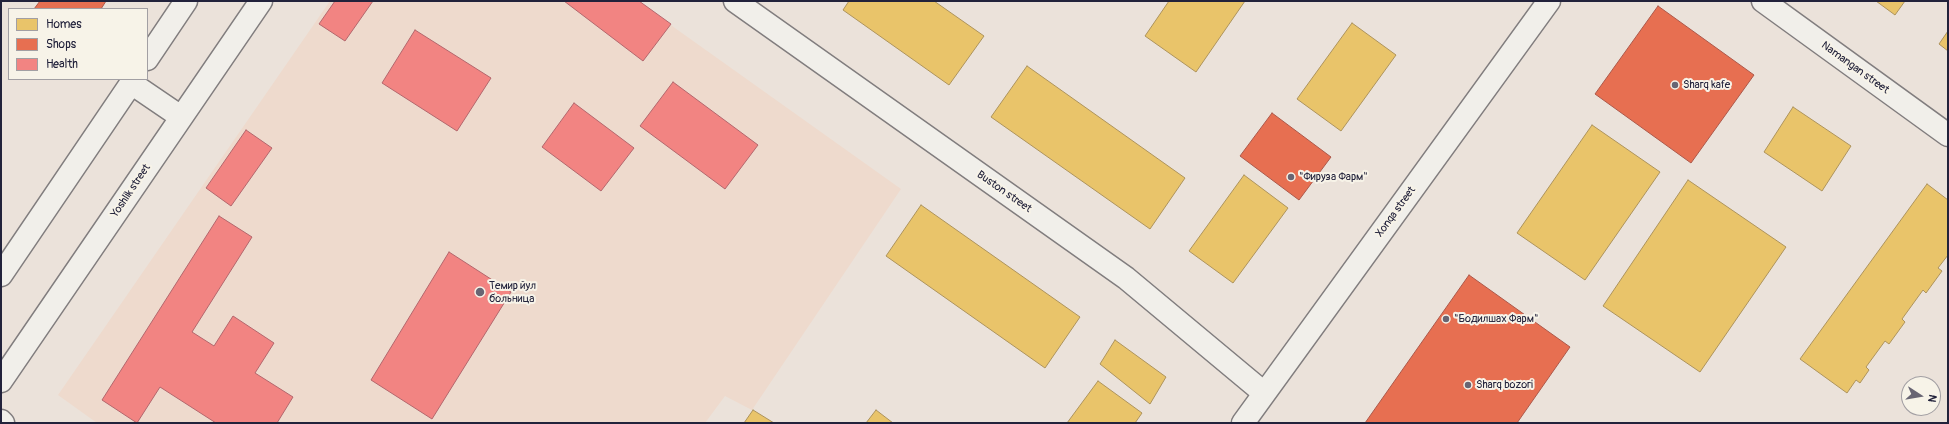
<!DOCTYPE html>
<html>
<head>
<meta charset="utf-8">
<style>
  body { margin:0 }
  #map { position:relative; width:1949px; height:424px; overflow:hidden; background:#ebe2da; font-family:Pangolin,sans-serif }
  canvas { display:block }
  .frame { position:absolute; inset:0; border:2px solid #22223b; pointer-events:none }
  .legend { position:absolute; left:8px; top:8px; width:140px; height:72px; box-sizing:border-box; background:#f7f3e8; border:1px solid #a29fa3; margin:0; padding:5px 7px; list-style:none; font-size:12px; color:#22223b }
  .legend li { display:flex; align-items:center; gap:8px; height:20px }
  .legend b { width:20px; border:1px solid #a29fa3 }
  .north { position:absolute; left:1901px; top:376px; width:40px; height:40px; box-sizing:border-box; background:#f7f3e8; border:1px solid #a29fa3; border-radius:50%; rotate:102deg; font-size:11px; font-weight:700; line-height:16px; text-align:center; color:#22223b }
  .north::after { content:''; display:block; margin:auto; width:14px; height:18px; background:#686573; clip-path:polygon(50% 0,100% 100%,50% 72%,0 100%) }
</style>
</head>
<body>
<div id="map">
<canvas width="1949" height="424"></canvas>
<div class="frame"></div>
<ul class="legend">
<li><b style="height:11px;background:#e9c46a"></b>Homes</li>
<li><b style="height:11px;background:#e76f51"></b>Shops</li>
<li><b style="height:11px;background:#f28482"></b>Health</li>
</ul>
<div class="north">N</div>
</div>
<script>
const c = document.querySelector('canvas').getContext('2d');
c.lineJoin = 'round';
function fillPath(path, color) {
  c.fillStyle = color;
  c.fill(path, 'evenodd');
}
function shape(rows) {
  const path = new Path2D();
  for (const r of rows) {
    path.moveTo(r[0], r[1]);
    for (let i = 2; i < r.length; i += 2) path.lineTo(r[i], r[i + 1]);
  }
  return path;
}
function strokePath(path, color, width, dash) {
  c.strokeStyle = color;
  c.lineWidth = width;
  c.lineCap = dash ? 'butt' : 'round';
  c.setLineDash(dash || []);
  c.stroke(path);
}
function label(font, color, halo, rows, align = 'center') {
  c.font = font + ' Pangolin,sans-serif';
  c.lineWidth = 4;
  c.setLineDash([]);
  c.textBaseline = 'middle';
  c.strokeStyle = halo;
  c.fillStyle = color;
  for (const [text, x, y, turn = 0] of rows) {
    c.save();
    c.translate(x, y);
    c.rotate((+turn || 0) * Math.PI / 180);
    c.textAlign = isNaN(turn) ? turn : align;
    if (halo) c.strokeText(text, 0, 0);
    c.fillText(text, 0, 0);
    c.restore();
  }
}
const built = shape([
  [330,1,637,1,901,189,752,410,725,396,705,423,97,423,58,395]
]);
const homes = shape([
  [849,1,934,1,984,36,949,85,843,10,849,1],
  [1169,1,1245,1,1196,72,1145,36,1169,1],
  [1876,1,1905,1,1895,15,1876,1],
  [1352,23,1396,55,1341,131,1297,99,1352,23],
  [1948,31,1948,51,1939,44,1948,31],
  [1027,66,1185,178,1150,229,991,117,1027,66],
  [1793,107,1851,146,1822,191,1764,152,1793,107],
  [1592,125,1660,172,1585,280,1517,233,1592,125],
  [1244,175,1288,208,1233,283,1189,251,1244,175],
  [1688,180,1786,247,1700,372,1603,306,1688,180],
  [1927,184,1948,200,1948,255,1938,268,1942,271,1926,293,1923,290,1902,319,1905,322,1889,344,1885,341,1866,367,1869,370,1860,383,1856,380,1847,393,1800,359,1927,184],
  [921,205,1080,317,1045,368,886,256,921,205],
  [1115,340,1166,377,1150,404,1100,364,1115,340],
  [1098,381,1142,413,1135,423,1067,423,1098,381],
  [753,410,774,423,744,423,753,410],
  [876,410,893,423,866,423,876,410]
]);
const shops = shape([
  [40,1,106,1,101,9,34,9,40,1],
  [1658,6,1754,75,1691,163,1595,94,1658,6],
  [1272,113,1331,157,1299,200,1240,156,1272,113],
  [1469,275,1570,347,1517,423,1365,423,1469,275]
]);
const health = shape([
  [335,1,373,1,345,41,319,24,335,1],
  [564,1,639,1,671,24,643,61,564,1],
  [415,30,491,78,457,131,382,83,415,30],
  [673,82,758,145,725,189,640,126,673,82],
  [574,103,634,148,601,191,542,147,574,103],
  [246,130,272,148,231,206,206,188,246,130],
  [219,216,252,237,192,332,214,346,233,316,274,343,255,373,293,397,277,423,216,423,160,387,137,423,102,400,219,216],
  [449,252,511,292,432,419,371,380,449,252]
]);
const minor = shape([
  [735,1,1126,278,1264,393],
  [1763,1,1948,135],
  [1,421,3,423]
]);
const secondary = shape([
  [147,59,186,1],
  [131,83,181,117],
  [1,275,134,79],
  [1,381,261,1]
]);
const primary = shape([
  [1243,423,1549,1]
]);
const markers = [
  [1675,85,4,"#686573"],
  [1291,177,4,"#686573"],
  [480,292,5,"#686573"],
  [1446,319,4,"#686573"],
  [1468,385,4,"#686573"]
];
const streetNames = [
  ["Namangan street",1855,68,36],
  ["Yoshlik street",131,191,-56],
  ["Buston street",1004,192,35],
  ["Xonqa street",1396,212,-54]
];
const poiNames = [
  ["Sharq kafe",1683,85],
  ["\"Фируза Фарм\"",1299,177],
  ["Темир йул",489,286],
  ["больница",489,299],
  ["\"Бодилшах Фарм\"",1454,319],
  ["Sharq bozori",1476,385]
];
fillPath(built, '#eedacd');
fillPath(homes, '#e9c46a');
strokePath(homes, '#ad935c', 1);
fillPath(shops, '#e76f51');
strokePath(shops, '#ac584a', 1);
fillPath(health, '#f28482');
strokePath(health, '#b4676d', 1);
strokePath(minor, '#817d7e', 25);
strokePath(secondary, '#817d7e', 25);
strokePath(primary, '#817d7e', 25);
strokePath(minor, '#f1efea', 22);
strokePath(secondary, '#f1efea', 22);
strokePath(primary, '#f1efea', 22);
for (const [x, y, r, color] of markers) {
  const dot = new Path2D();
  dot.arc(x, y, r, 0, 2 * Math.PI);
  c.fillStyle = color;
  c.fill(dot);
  strokePath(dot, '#f7f3e8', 1.5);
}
label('11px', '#22223b', '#f7f3e8', streetNames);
label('11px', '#22223b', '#f7f3e8', poiNames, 'left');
</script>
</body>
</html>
